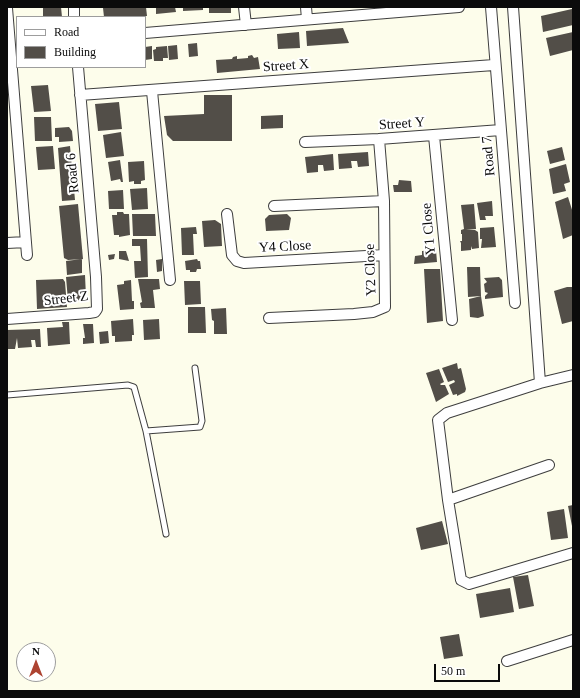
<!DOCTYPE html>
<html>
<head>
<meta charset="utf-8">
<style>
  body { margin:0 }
  #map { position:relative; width:580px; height:698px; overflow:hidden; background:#fdfdeb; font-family:Georgia,serif }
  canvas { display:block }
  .frame { position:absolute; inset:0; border:8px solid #0b0b0b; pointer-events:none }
  .legend { position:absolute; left:16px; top:16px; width:130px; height:52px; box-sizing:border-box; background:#fff; border:1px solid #9d9d9d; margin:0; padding:5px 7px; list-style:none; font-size:12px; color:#0b0b0b }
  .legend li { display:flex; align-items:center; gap:8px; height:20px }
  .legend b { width:20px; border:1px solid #9d9d9d }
  .north { position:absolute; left:16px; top:642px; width:40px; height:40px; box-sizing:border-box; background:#fff; border:1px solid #9d9d9d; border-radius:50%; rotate:0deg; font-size:11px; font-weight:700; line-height:16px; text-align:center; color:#0b0b0b }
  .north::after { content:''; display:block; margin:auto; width:14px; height:18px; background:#ad4331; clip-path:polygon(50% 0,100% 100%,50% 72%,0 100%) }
  .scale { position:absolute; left:434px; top:664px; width:66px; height:18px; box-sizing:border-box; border:2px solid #0b0b0b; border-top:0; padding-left:5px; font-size:12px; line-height:14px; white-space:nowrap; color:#0b0b0b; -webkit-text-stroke:3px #fff; paint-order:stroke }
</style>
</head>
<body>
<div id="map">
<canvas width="580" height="698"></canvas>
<div class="frame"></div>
<ul class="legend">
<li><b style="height:5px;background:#fff"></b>Road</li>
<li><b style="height:11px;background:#524e48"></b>Building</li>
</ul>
<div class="north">N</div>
<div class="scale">50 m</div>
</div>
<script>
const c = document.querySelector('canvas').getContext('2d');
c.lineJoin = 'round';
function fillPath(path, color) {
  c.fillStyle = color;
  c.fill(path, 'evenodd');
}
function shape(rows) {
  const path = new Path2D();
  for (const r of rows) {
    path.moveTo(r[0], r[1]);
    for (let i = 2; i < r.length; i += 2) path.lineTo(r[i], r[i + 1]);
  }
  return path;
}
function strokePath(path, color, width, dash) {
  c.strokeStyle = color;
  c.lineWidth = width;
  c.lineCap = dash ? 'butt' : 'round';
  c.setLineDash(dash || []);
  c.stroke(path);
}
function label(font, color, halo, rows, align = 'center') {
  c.font = font + ' Georgia,serif';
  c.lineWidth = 4;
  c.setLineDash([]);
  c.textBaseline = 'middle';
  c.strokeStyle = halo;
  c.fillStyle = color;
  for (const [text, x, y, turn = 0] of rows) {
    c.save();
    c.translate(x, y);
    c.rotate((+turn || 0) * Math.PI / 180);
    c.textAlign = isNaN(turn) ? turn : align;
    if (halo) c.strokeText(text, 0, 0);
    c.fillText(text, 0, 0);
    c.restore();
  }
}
const building = shape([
  [43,7,61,7,62,17,43,17],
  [146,7,147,16,104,17,103,8],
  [156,7,175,7,176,12,156,14],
  [183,7,203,7,203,10,183,11],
  [209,7,231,7,231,13,209,13],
  [572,9,573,25,543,32,541,16],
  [343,28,349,43,307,46,306,31],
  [299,32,300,48,278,49,277,34],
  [573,32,573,50,550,56,546,38],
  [197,43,198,56,189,57,188,44],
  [177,45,178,59,169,60,168,46],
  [152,46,152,59,145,60,145,47],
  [167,46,168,58,163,58,163,61,154,61,153,50,156,49,156,47],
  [252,55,254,58,258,57,260,69,217,73,216,60,232,59,233,57,237,56,237,59,248,58,248,56],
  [48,85,51,111,34,112,31,86],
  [204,95,232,95,232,141,173,141,167,135,164,116,204,114],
  [119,102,122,129,98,131,95,104],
  [283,115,283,128,261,129,261,116],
  [34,117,51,117,52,141,35,141],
  [69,127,72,131,73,141,59,142,59,137,55,137,55,128],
  [121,132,124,156,106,158,103,135],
  [53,146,55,169,38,170,36,147],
  [70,146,75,200,62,201,58,148],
  [562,147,565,160,550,164,547,151],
  [368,152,369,166,358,167,357,161,351,161,352,168,339,169,338,154],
  [333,154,334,170,324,171,323,165,318,165,318,172,307,173,305,157],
  [120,160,123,182,121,182,120,179,111,181,108,162],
  [144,161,145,180,141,181,141,184,134,184,134,181,129,182,128,162],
  [566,164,570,182,564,184,566,191,553,194,549,169],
  [399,180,411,181,412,192,394,192,393,185,398,185],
  [147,188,148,209,132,210,130,189],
  [123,190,124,209,109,209,108,191],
  [568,197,573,213,573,235,563,239,555,202],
  [492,201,493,216,485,216,486,220,480,220,477,203],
  [78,204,83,259,68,260,64,258,59,206],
  [474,204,476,229,466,230,475,230,478,232,479,248,472,249,471,246,471,250,461,251,461,243,460,241,462,241,462,234,461,234,461,230,464,229,461,205],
  [117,212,123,212,124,214,129,214,130,235,119,237,119,235,114,235,112,215,117,215],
  [132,214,155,214,156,236,133,236],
  [287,214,291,218,289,230,266,231,265,219,269,215],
  [215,220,221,224,222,246,204,247,202,221],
  [196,227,197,234,193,234,194,255,182,255,181,228],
  [494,227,496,247,481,248,482,239,480,239,480,228],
  [132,239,147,239,148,277,135,278,134,261,141,261,140,246,132,246],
  [436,250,437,262,414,264,415,256,422,255,422,251],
  [119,251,126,251,129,261,119,259],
  [115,254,114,259,109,260,108,255],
  [82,259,82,273,67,275,66,261],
  [162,259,162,271,157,272,156,260],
  [197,259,198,261,200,261,201,269,197,269,196,272,190,272,190,270,186,270,185,261],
  [467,267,480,267,481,296,468,297],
  [424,269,440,269,443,321,427,323],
  [85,275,86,297,84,300,68,301,66,277],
  [499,277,502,280,503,297,485,299,485,296,488,293,485,292,484,284,487,282,484,278],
  [63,279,65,282,67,307,37,309,36,280],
  [138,279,159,279,160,289,153,290,155,308,141,308,140,303,142,302],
  [131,280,132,301,134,301,134,309,120,310,117,285,124,284,124,281],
  [184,281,200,281,201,304,185,305],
  [567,287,573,287,573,321,562,324,554,291],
  [481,296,484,316,478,318,470,317,469,299],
  [188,307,205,307,206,333,188,333],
  [226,308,227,334,214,334,214,321,212,320,211,309],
  [133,319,134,335,132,335,132,341,115,342,115,336,112,336,111,321],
  [159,319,160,339,144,340,143,320],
  [62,322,69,322,70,344,48,346,47,328,63,327],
  [83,324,93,324,94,343,83,344,83,338,85,338],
  [40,329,41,347,36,347,35,340,31,340,32,347,18,348,17,338,15,349,7,349,7,330],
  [108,331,109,343,100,344,99,332],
  [457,363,458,369,461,368,466,389,465,392,457,396,457,394,453,395,449,385,455,382,454,380,448,382,442,368],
  [439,369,444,382,440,384,441,385,445,385,449,394,436,402,426,373],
  [573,505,573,526,572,526,568,506],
  [564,509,568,538,551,540,547,512],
  [442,521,448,544,421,550,416,528],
  [528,575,534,606,519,609,513,577],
  [510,588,514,612,480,618,476,594],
  [459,634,463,656,444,659,440,637]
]);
const service = shape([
  [7,395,128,385,134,387,146,431,166,534],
  [146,431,200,427,202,421,195,368]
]);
const minor = shape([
  [74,7,74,17],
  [244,7,246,25],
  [306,7,307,19],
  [491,7,515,303],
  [513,7,540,383,573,375],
  [7,8,27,255],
  [145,33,459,7],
  [152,91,170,280],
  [80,95,494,65],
  [434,136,452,320],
  [305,142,379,139,501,130],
  [274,206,384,201],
  [227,214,232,255,237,261,244,263,384,255],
  [7,243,26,242],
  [269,318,354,314,373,312,385,307,384,201,379,139],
  [7,319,89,313,95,312,97,309,96,277,78,67],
  [540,383,447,413,438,420,448,500,461,580,469,584,573,553],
  [448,500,549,465],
  [507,661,573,640]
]);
const streetNames = [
  ["Street X",286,66,-4],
  ["Street Y",402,124,-4],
  ["Road 7",489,156,-95],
  ["Road 6",73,173,-95],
  ["Y1 Close",429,229,-95],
  ["Y4 Close",285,247,-3],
  ["Y2 Close",371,270,-92],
  ["Street Z",66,299,-7]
];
fillPath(building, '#524e48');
strokePath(service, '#3e3e3e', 7);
strokePath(minor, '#3e3e3e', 12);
strokePath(service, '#fff', 5);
strokePath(minor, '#fff', 10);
label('14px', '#0b0b0b', '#fff', streetNames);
</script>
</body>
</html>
